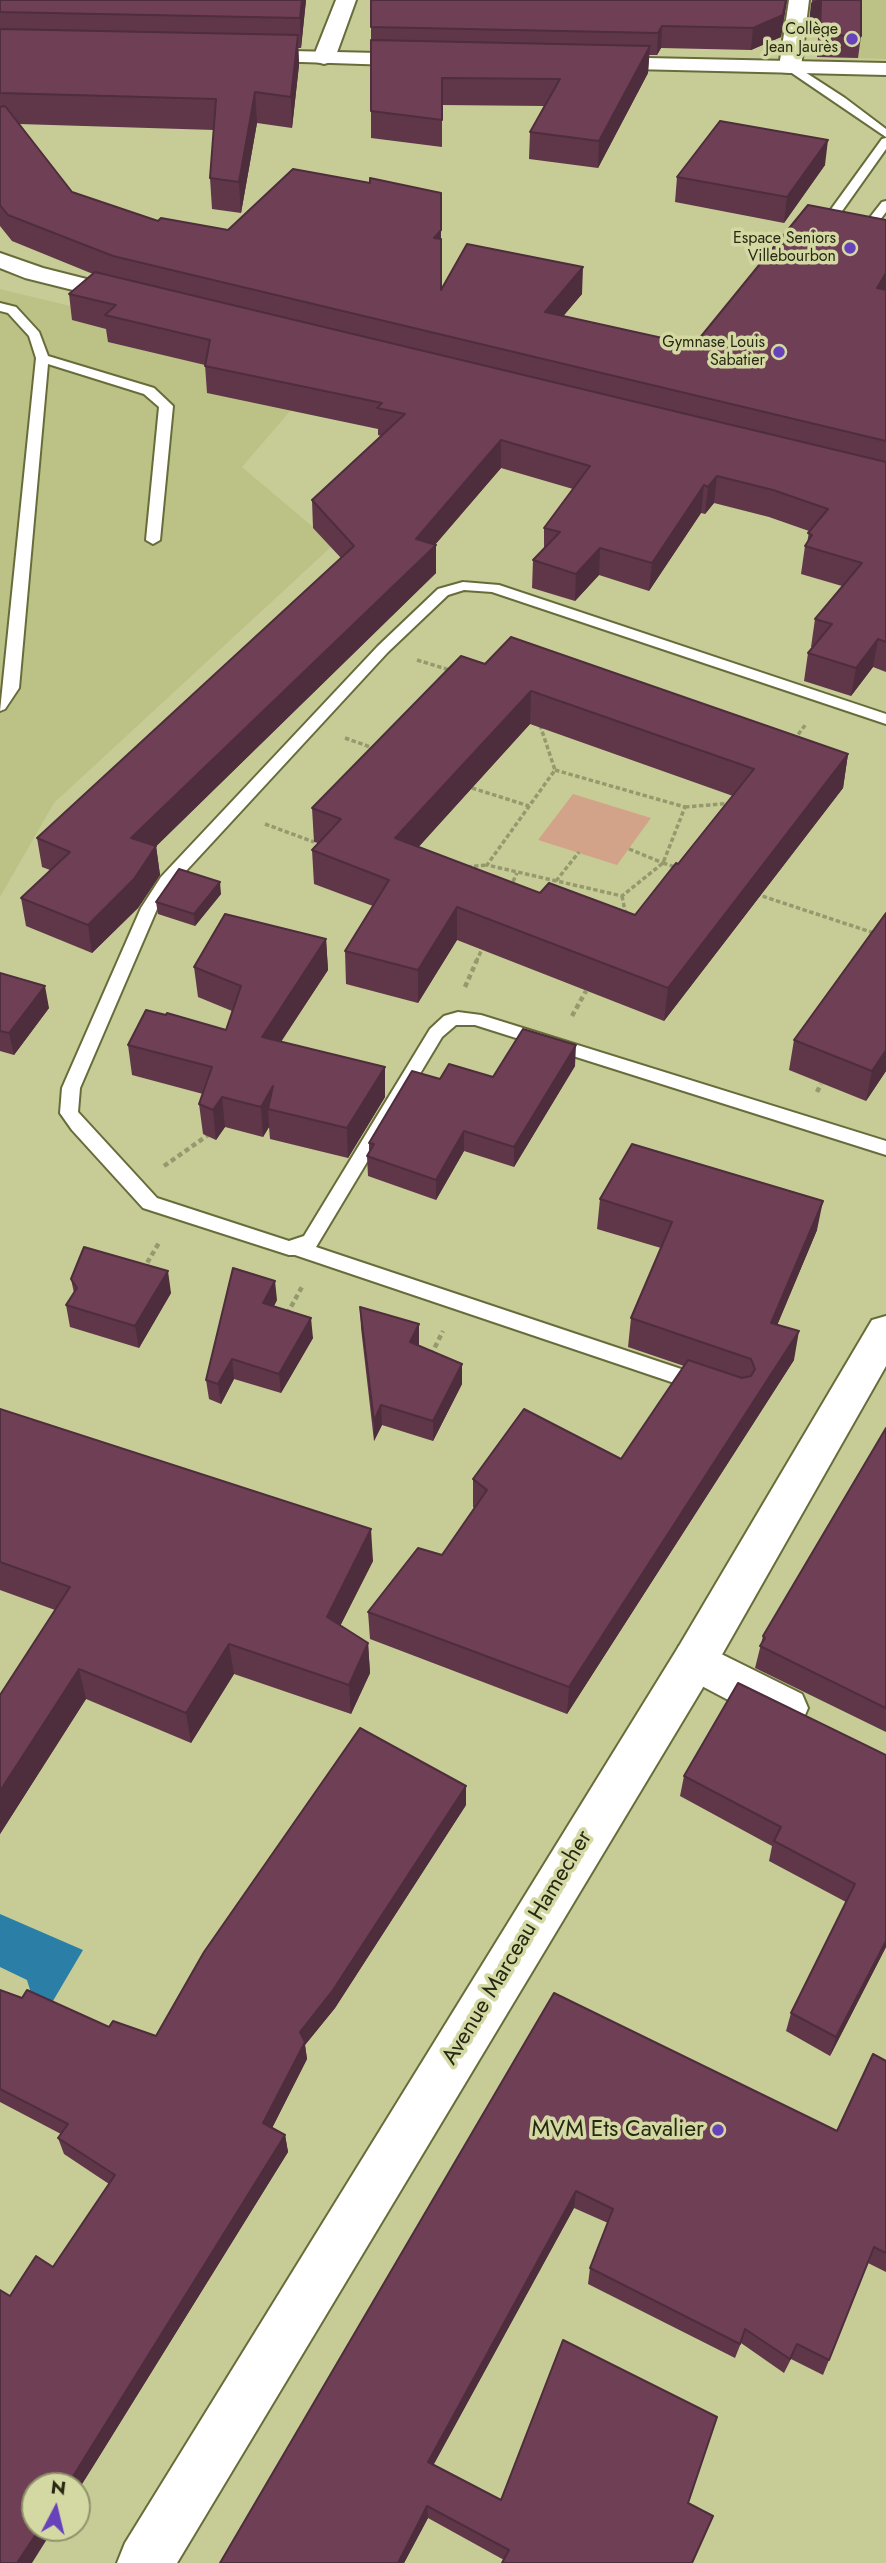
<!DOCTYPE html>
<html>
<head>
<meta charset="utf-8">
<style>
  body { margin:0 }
  #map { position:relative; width:886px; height:2563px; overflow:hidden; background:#c7cc96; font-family:Jost,sans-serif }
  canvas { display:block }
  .north { position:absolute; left:21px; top:2472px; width:70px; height:70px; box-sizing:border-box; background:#d4d9a3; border:2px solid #8f936a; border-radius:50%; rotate:7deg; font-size:19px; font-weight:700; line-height:28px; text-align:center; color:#272914 }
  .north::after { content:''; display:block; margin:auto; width:24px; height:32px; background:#6742bb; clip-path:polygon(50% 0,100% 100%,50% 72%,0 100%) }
</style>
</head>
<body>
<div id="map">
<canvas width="886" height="2563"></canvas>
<div class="north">N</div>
</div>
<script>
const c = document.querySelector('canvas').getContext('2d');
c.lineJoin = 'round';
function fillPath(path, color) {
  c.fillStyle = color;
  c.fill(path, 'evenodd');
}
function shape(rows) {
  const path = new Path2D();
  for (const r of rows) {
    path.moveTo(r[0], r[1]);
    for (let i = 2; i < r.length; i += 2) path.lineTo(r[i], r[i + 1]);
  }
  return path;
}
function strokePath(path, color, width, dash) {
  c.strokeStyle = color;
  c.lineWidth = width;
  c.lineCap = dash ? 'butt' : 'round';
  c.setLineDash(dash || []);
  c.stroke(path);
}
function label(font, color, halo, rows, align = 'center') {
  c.font = font + ' Jost,sans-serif';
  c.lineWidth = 7;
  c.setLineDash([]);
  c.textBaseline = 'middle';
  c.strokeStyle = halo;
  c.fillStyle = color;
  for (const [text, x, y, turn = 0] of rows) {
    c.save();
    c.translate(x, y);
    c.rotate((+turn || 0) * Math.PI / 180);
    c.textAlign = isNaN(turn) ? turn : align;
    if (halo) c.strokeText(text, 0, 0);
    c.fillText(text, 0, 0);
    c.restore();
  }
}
const built = shape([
  [822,0,886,0,886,59,817,57],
  [0,289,327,368,242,467,313,527,331,547,54,803,0,897]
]);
const green = shape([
  [573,794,651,818,617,865,538,840]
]);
const water = shape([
  [0,1914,83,1950,50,2006,33,2000,27,1980,0,1967]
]);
const pathFar1 = shape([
  [417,660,453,671],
  [540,725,555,770],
  [345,738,376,749],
  [794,740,806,724],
  [555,770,685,807,663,863,622,896,487,865,555,770],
  [472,788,529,806],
  [685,807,733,803],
  [265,824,314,842],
  [629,849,663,863],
  [663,863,678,868],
  [467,867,487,865],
  [556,881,579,852],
  [510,888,517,873],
  [756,894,877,934],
  [622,896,626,916],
  [476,962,483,947]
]);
const path = shape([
  [465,987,477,960],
  [572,1016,586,991],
  [817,1092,821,1084],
  [164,1166,211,1133],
  [143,1270,160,1241],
  [287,1314,303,1285],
  [431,1355,443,1331]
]);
const service = shape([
  [786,65,794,65,845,98,886,129,886,137,786,69,786,65],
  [886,138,886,149,830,228,829,233,819,232,819,226,882,139,886,138],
  [886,201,886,212,865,240,857,240,857,234,882,202,886,201],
  [0,303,16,307,39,332,48,356,154,388,173,406,160,540,153,544,146,540,159,407,144,394,48,364,19,688,5,709,0,711,36,358,29,336,8,313,0,311,0,303],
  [463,582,499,585,886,714,886,724,492,592,464,590,448,595,388,652,173,885,157,909,80,1088,78,1112,157,1198,289,1241,304,1236,430,1029,444,1016,458,1012,481,1015,886,1141,886,1155,475,1025,456,1025,442,1037,316,1247,708,1378,711,1384,708,1390,701,1392,295,1255,289,1255,143,1208,72,1130,60,1113,62,1088,141,908,161,877,378,646,438,589,463,582]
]);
const minor = shape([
  [336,0,356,0,335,58,331,62,324,64,317,62,313,58,336,0],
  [789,0,809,0,801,67,798,72,790,73,782,72,779,67,789,0],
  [695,1641,802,1694,808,1708,802,1722,786,1728,770,1722,679,1674,673,1660,679,1646,695,1641]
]);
const tertiary = shape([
  [248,50,422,54,430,55,433,60,430,65,422,66,241,60,237,56,241,52,248,50],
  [598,57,886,63,886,75,590,68,587,63,590,58,598,57]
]);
const primary = shape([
  [0,253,43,268,138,292,141,297,138,302,129,304,25,278,0,268,0,253],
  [886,1316,886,1366,711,1674,177,2563,117,2563,125,2543,679,1646,872,1320,886,1316]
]);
const wall = shape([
  [0,0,306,0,301,48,298,48,299,65,292,128,257,123,241,213,212,209,210,178,214,130,19,124,72,192,158,221,441,290,582,294,563,316,694,345,886,220,886,672,873,667,851,696,804,681,808,653,813,647,811,647,815,619,842,586,801,574,805,546,807,544,809,531,769,517,714,503,705,514,701,513,649,591,599,575,575,601,532,588,533,560,544,549,544,528,573,489,501,468,435,545,436,573,156,846,160,875,138,908,92,953,26,926,21,898,50,870,42,867,37,838,341,558,313,528,312,500,381,436,378,435,378,429,207,393,205,365,108,342,106,329,72,320,69,294,93,274,12,241,0,226],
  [371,0,787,0,781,37,751,50,661,48,657,55,649,55,648,73,598,168,529,159,530,132,544,106,442,105,442,147,371,138],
  [812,0,861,0,861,36,858,58,817,57,819,20,809,25],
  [825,165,784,223,675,202,677,177],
  [485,664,848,754,843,788,664,1021,457,940,418,1003,346,984,345,951,373,906,314,884,312,850,318,843,314,842,312,808],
  [530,724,733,796,678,864,635,915,540,893,418,847],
  [221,894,195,926,158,914,156,902],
  [886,913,886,1071,866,1101,789,1070,794,1040],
  [326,939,328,970,281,1042,385,1067,385,1097,348,1158,270,1139,269,1127,263,1137,225,1127,216,1140,203,1134,199,1104,203,1094,132,1075,128,1045,226,1030,232,1011,198,997,194,967],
  [0,973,49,1008,14,1055,0,1051],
  [575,1066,514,1167,464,1151,436,1200,368,1176,367,1156,369,1153,369,1143,440,1079,493,1077],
  [600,1199,817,1230,777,1325,794,1360,567,1714,370,1639,368,1612,442,1555,475,1509,473,1507,473,1479,621,1459,684,1366,628,1347,631,1318,661,1248,597,1229],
  [71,1279,171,1293,139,1348,70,1327,66,1305,74,1293],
  [277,1300,274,1306,313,1338,281,1393,234,1379,221,1404,209,1399,206,1380],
  [360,1307,419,1324,419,1346,462,1364,462,1384,433,1441,382,1425,374,1441,361,1328],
  [0,1409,373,1561,340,1626,368,1643,370,1673,351,1714,234,1674,191,1743,86,1699,0,1834,0,1695,55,1610,0,1590],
  [886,1428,886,1732,755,1668,763,1636],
  [886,1755,886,1947,830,2056,786,2031,791,2013,846,1902,769,1861,772,1846,680,1796,684,1776],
  [466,1805,335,2008,305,2045,307,2059,272,2128,285,2135,288,2152,77,2492,77,2486,10,2296,53,2267,109,2184,64,2154,58,2138,61,2134,0,2102,0,1990,109,2027,156,2036],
  [554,1993,837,2131,886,2061,886,2272,868,2263,823,2375,791,2359,784,2373,741,2343,735,2358,588,2284,590,2268,608,2223,574,2208,433,2465,501,2500,717,2417,504,2560,428,2518,404,2563,220,2563]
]);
const shadedWall = shape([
  [302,0,306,0,301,48,300,18],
  [786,0,787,0,781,37,751,50,753,28],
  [817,0,821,0,819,20,809,25,811,3],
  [662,26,661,48,657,55,658,33],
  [298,35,299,65,292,128,291,97],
  [650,46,648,73,598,168,599,141],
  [255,92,257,123,241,213,239,182],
  [828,140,825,165,784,223,787,197],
  [441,193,441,317,434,238],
  [583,267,582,294,544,339,545,312],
  [886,273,886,293,877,288],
  [501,440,501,468,431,549,436,545,436,573,135,867,131,838,416,539],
  [717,476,714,503,705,514,708,487],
  [704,485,701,513,649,591,652,563],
  [600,548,599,575,575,601,576,574],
  [878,639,873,667,851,696,856,668],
  [531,691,530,724,396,872,395,838],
  [848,754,843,788,664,1021,668,988],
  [156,846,160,875,138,908,92,953,88,925],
  [220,882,221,894,195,926,194,914],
  [457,907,457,940,418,1003,418,970],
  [326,939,328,970,264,1067,262,1037],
  [45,986,49,1008,14,1055,9,1033],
  [576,1045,575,1066,514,1167,514,1147],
  [886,1050,886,1071,866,1101,872,1071],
  [385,1067,385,1097,348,1158,347,1128],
  [273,1086,268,1109,269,1127,263,1137,261,1107],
  [222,1097,225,1127,216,1140,213,1110],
  [464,1131,464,1151,436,1200,436,1180],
  [823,1201,817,1230,766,1352,771,1323],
  [168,1271,171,1293,139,1348,135,1326],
  [275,1281,277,1300,265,1323,263,1303],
  [311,1318,313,1338,281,1393,279,1374],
  [419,1324,419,1344,411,1363,410,1342],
  [799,1331,794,1360,567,1714,569,1687],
  [232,1359,234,1379,221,1404,218,1384],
  [462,1364,462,1384,433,1441,433,1421],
  [381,1405,382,1425,374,1441,374,1421],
  [371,1529,373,1561,329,1648,327,1617],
  [368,1643,370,1673,351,1714,349,1685],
  [229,1644,234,1674,191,1743,186,1713],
  [79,1669,86,1699,0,1834,0,1791],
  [466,1786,466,1805,335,2008,305,2045,307,2059,266,2140,263,2123,300,2032],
  [886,1941,886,1947,830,2056,836,2037],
  [285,2135,288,2152,94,2465,77,2492,77,2486,67,2486],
  [576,2191,574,2208,428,2475,428,2462],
  [427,2506,428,2518,404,2563,398,2563],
  [40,2528,54,2528,32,2563,17,2563]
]);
const building = shape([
  [0,0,302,0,300,18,0,12,0,0],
  [371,0,786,0,783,15,753,28,662,26,658,33,371,27,371,0],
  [821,0,861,0,861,36,820,35,821,0],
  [0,29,298,35,291,97,255,92,239,182,210,178,216,99,0,93,0,29],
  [371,40,650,46,599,141,530,132,560,79,442,78,442,120,371,111,371,40],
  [5,106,72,192,158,221,161,218,228,230,293,169,370,183,370,178,441,193,441,230,434,238,441,239,441,290,467,244,583,267,545,312,694,345,808,205,886,220,886,273,877,288,886,290,886,441,113,256,8,215,0,205,0,107,5,106],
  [720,121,828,140,787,197,677,177,720,121],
  [95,272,886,462,886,642,878,639,856,668,808,653,832,624,815,619,862,563,805,546,812,535,808,533,828,509,773,490,717,476,708,487,704,485,652,563,600,548,576,574,533,560,560,532,544,528,590,466,501,440,416,539,436,545,131,838,156,846,134,879,88,925,21,898,70,852,37,838,354,546,312,500,405,414,377,408,382,403,205,366,210,340,105,315,116,305,69,294,95,272],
  [511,637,848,754,668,988,457,907,418,970,345,951,389,880,312,850,341,819,312,808,461,656,485,664,511,637],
  [531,691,754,769,678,864,676,863,635,915,549,883,540,893,395,838,531,691],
  [179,869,220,882,194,914,156,902,179,869],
  [886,913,886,1050,872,1071,794,1040,886,913],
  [225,914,326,939,262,1037,385,1067,347,1128,268,1109,273,1086,261,1107,222,1097,213,1110,199,1104,212,1067,128,1045,146,1010,166,1015,167,1013,226,1030,241,986,194,967,225,914],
  [0,973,45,986,9,1033,0,1031,0,973],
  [523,1029,576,1045,514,1147,464,1131,436,1180,367,1156,374,1144,369,1143,412,1071,440,1079,449,1064,493,1077,523,1029],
  [632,1144,823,1201,771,1323,799,1331,569,1687,368,1612,418,1548,442,1555,487,1490,473,1479,524,1409,621,1459,688,1360,742,1378,751,1376,755,1369,751,1359,631,1318,672,1222,600,1199,632,1144],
  [84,1247,168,1271,135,1326,66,1305,77,1288,71,1279,84,1247],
  [233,1268,275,1281,263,1303,311,1318,279,1374,232,1359,218,1384,206,1380,233,1268],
  [360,1307,419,1324,410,1342,462,1364,433,1421,381,1405,374,1421,360,1307],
  [0,1409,371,1529,327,1617,368,1643,349,1685,229,1644,186,1713,79,1669,0,1791,0,1695,70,1587,0,1562,0,1409],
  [886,1428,886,1708,760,1646,765,1638,763,1636,886,1428],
  [738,1683,886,1755,886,1941,836,2037,791,2013,855,1884,774,1841,781,1827,684,1776,738,1683],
  [360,1728,466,1786,333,1990,300,2032,305,2042,263,2123,285,2135,67,2486,35,2486,35,2528,40,2528,17,2563,0,2563,0,2290,10,2296,36,2256,53,2267,115,2175,58,2138,68,2124,0,2089,0,1990,22,1998,27,1990,109,2027,113,2021,156,2036,204,1952,360,1728],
  [554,1993,837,2131,873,2054,886,2061,886,2253,874,2247,829,2360,797,2344,790,2359,745,2329,740,2344,590,2268,613,2209,576,2191,428,2462,501,2500,563,2340,717,2417,688,2503,713,2516,692,2563,502,2563,509,2550,427,2506,398,2563,220,2563,554,1993]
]);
const markers = [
  [852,39,7,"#6742bb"],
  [850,248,7,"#6742bb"],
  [779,352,7,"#6742bb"],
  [718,2130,7,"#6742bb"]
];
const farPoinames = [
  ["Collège",838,30],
  ["Jean Jaurès",838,48],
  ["Espace Seniors",836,239],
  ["Villebourbon",836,257],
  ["Gymnase Louis",765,343],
  ["Sabatier",765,361]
];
const nearStreetnames = [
  ["Avenue Marceau Hamecher",518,1948,-59]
];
const nearPoinames = [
  ["MVM Ets Cavalier",704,2130]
];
fillPath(built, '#bcc286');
fillPath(green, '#d2a388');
fillPath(water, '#2b7fa6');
strokePath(service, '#686c3a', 4);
strokePath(minor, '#686c3a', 4);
strokePath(tertiary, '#686c3a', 4);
strokePath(primary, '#686c3a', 4);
strokePath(pathFar1, '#95996e', 3.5, [4.5, 2.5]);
strokePath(path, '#95996e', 4.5, [5, 3.5]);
fillPath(service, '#fff');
fillPath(minor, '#fff');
fillPath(tertiary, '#fff');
fillPath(primary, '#fff');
fillPath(wall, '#5f3749');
fillPath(shadedWall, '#4e2d3c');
fillPath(building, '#6f4055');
strokePath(building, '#4e2d3c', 2);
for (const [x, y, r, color] of markers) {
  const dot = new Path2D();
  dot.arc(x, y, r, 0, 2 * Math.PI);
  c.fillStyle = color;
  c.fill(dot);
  strokePath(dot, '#d4d9a3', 2.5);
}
label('16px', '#272914', '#d4d9a3', farPoinames, 'right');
label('23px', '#272914', '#d4d9a3', nearStreetnames);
label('23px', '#272914', '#d4d9a3', nearPoinames, 'right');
</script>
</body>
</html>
